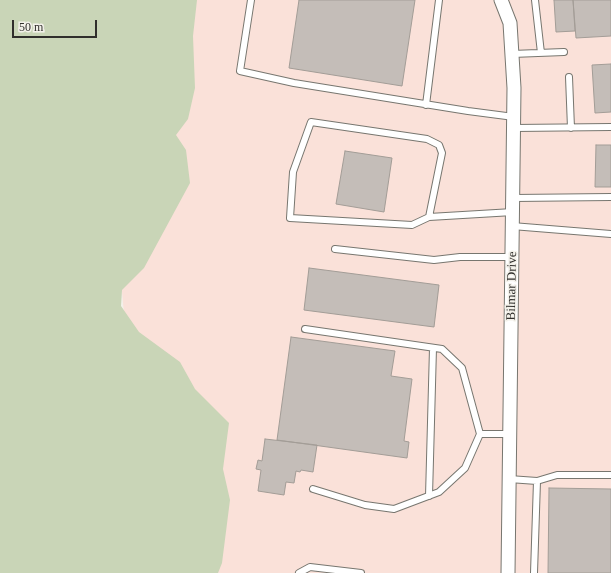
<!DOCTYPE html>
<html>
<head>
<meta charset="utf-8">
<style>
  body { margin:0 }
  #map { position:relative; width:611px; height:573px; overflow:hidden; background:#f3f1ea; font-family:"Times New Roman",serif }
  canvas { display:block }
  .scale { position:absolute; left:12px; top:20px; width:85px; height:18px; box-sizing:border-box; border:2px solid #302f2c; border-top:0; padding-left:5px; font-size:12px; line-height:14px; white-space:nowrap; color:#302f2c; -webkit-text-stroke:3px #f3f1ea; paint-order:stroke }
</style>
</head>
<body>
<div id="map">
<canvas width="611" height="573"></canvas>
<div class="scale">50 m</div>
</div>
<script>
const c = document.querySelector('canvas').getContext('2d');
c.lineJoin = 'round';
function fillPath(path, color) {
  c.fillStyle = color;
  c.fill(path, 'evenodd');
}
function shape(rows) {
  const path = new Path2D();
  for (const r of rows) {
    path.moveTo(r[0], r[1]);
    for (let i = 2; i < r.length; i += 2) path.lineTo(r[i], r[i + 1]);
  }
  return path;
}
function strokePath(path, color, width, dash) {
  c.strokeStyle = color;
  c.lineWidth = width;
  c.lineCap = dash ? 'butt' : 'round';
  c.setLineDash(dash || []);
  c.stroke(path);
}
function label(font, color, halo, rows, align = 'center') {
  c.font = font + ' "Times New Roman",serif';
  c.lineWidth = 3;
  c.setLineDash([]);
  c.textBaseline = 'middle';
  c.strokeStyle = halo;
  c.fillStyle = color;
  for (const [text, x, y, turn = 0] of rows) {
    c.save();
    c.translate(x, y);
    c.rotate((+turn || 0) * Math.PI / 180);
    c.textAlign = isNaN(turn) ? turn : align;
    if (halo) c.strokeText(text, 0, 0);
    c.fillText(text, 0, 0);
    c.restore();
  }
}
const industrial = shape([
  [95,0,611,0,611,573,148,573]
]);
const green = shape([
  [0,0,197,0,193,36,195,88,188,119,176,135,186,150,190,183,144,268,122,290,121,306,139,332,180,362,195,389,229,423,223,469,230,500,222,563,218,573,0,573]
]);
const building = shape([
  [299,0,415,0,402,86,289,68,299,0],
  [554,0,573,0,575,31,556,32,554,0],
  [573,0,611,0,611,36,576,38,573,0],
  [611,64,611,112,595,113,592,65,611,64],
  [596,145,611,145,611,187,595,187,596,145],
  [345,151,392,158,384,212,336,204,345,151],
  [309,268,439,285,434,327,304,310,309,268],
  [291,337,395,351,391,376,412,379,404,441,409,442,407,458,277,440,291,337],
  [265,439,317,445,313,472,301,470,300,472,296,471,294,483,286,482,284,495,258,491,261,470,256,469,258,460,262,461,265,439],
  [549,488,611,489,611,573,548,573,549,488]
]);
const service = shape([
  [251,0,240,71,294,83,468,111,514,117],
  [535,0,541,53],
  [512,54,564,52],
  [569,77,571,128],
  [426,105,439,0],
  [514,128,611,127],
  [513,198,611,197],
  [429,217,442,153,439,145,427,139,311,122,293,172,290,218,412,225,429,217,513,212],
  [512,226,611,234],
  [335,249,434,260,460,257,512,257],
  [305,329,442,349,462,368,480,434],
  [509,479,537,481,557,475,611,475],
  [313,489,365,505,394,509,439,492,465,468,480,434,510,434],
  [429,496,433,348],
  [299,573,310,567,361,573],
  [534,573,537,481]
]);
const minor = shape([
  [501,0,510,23,514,88,508,573]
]);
const streetNames = [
  ["Bilmar Drive",512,286,-89]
];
fillPath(industrial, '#fae1d9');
fillPath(green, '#c9d5b7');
fillPath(building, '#c4bdb8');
strokePath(building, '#a39d97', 1);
strokePath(service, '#77766f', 8);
strokePath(minor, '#77766f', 15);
strokePath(service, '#fff', 6);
strokePath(minor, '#fff', 13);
label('13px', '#302f2c', '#f3f1ea', streetNames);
</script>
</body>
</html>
